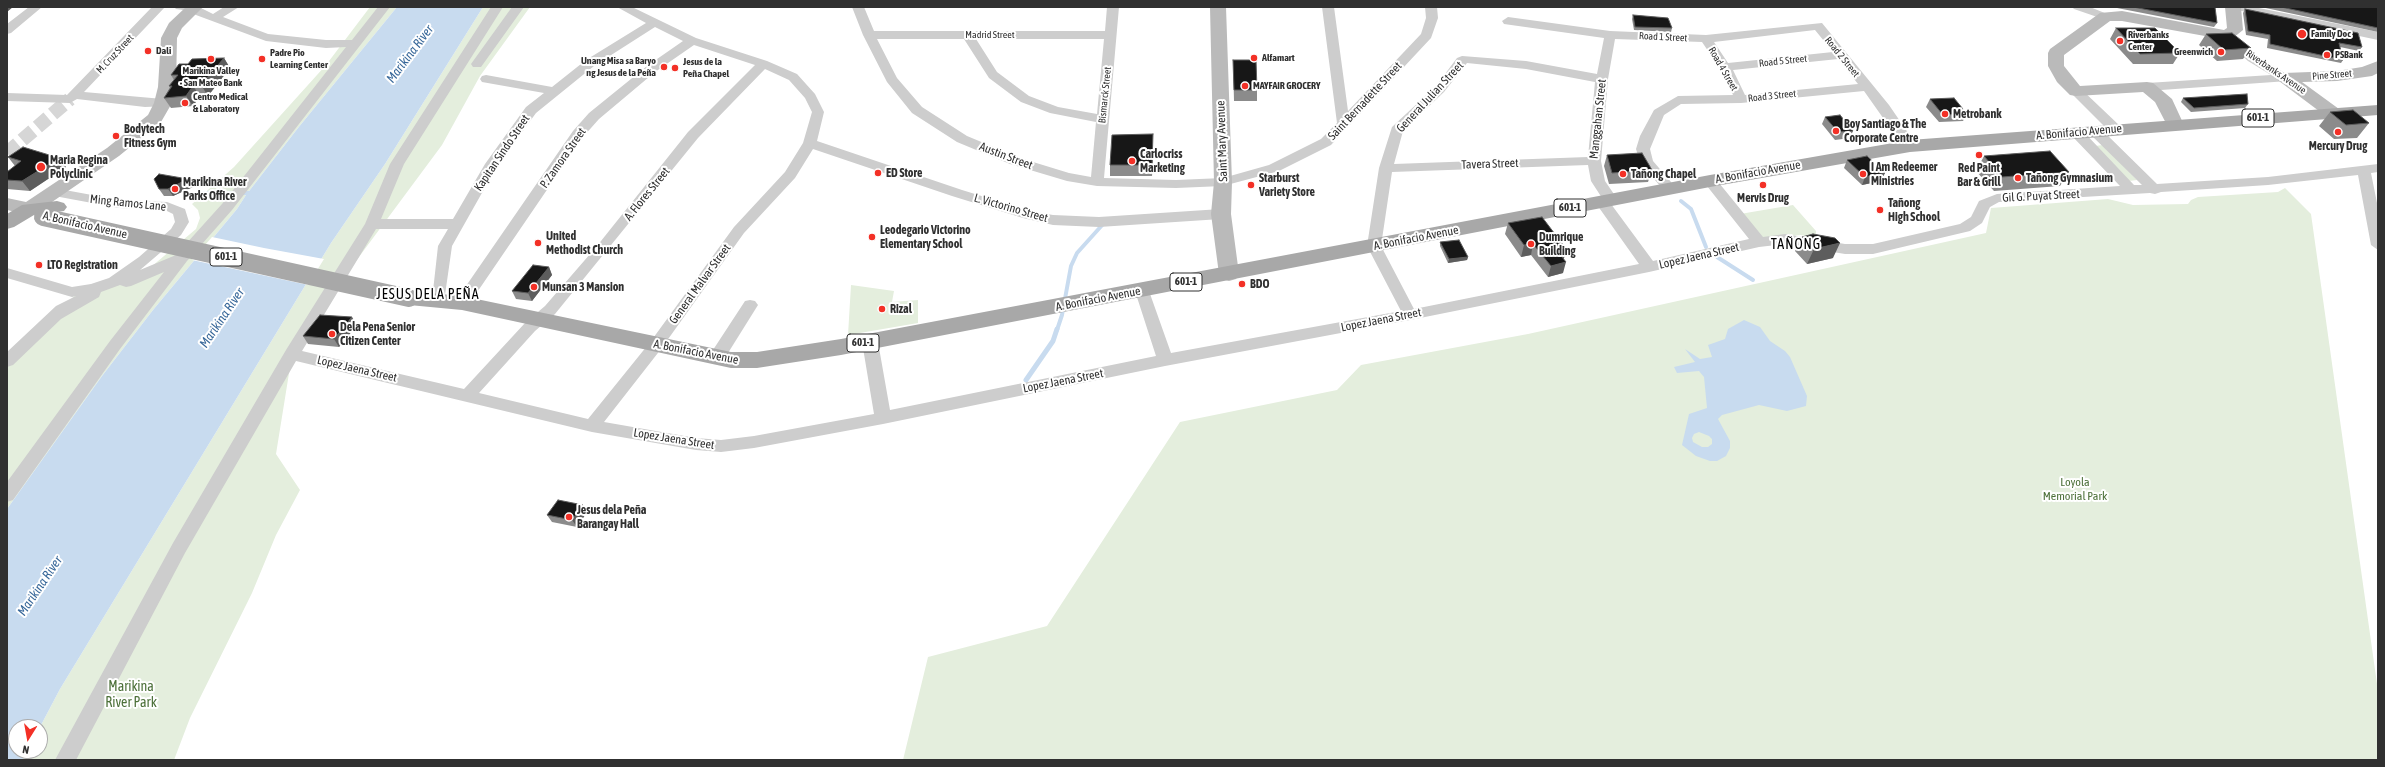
<!DOCTYPE html>
<html>
<head>
<meta charset="utf-8">
<style>
  body { margin:0 }
  #map { position:relative; width:2385px; height:767px; overflow:hidden; background:#fff; font-family:"Asap Condensed",sans-serif }
  canvas { display:block }
  .frame { position:absolute; inset:0; border:8px solid #303030; pointer-events:none }
  .north { position:absolute; left:8px; top:719px; width:40px; height:40px; box-sizing:border-box; background:#fff; border:1px solid #acacac; border-radius:50%; rotate:191deg; font-size:11px; font-weight:700; line-height:16px; text-align:center; color:#303030 }
  .north::after { content:''; display:block; margin:auto; width:14px; height:18px; background:#f33026; clip-path:polygon(50% 0,100% 100%,50% 72%,0 100%) }
</style>
</head>
<body>
<div id="map">
<canvas width="2385" height="767"></canvas>
<div class="frame"></div>
<div class="north">N</div>
</div>
<script>
const c = document.querySelector('canvas').getContext('2d');
c.lineJoin = 'round';
function fillPath(path, color) {
  c.fillStyle = color;
  c.fill(path, 'evenodd');
}
function shape(rows) {
  const path = new Path2D();
  for (const r of rows) {
    path.moveTo(r[0], r[1]);
    for (let i = 2; i < r.length; i += 2) path.lineTo(r[i], r[i + 1]);
  }
  return path;
}
function strokePath(path, color, width, dash) {
  c.strokeStyle = color;
  c.lineWidth = width;
  c.lineCap = dash ? 'butt' : 'round';
  c.setLineDash(dash || []);
  c.stroke(path);
}
function label(font, color, halo, rows, align = 'center') {
  c.font = font + ' "Asap Condensed",sans-serif';
  c.lineWidth = 4;
  c.setLineDash([]);
  c.textBaseline = 'middle';
  c.strokeStyle = halo;
  c.fillStyle = color;
  for (const [text, x, y, turn = 0] of rows) {
    c.save();
    c.translate(x, y);
    c.rotate((+turn || 0) * Math.PI / 180);
    c.textAlign = isNaN(turn) ? turn : align;
    if (halo) c.strokeText(text, 0, 0);
    c.fillText(text, 0, 0);
    c.restore();
  }
}
const green = shape([
  [370,7,397,7,298,128,246,195,237,209,153,310,102,376,7,509,7,365,83,287,151,267,196,229,200,218,198,210,192,204,234,167,326,65],
  [483,7,530,7,480,76,442,145,353,265,290,367,276,454,300,490,276,535,252,593,190,718,174,760,22,760,27,751,40,751,40,727,60,689,331,243,385,164],
  [2103,145,2137,180,2129,181,2095,146],
  [2285,188,2311,214,2378,691,2378,760,903,760,928,657,1047,626,1180,422,1337,390,1361,365,1528,334,1986,233,1991,208,2108,199,2133,205,2188,204,2191,200,2198,197,2278,192],
  [1793,205,1816,231,1816,238,1801,235,1759,239,1740,214],
  [851,285,894,291,892,302,918,300,918,323,848,335]
]);
const water = shape([
  [397,7,483,7,385,164,331,243,60,689,40,727,16,727,16,751,27,751,22,760,7,760,7,509,102,376,153,310,237,209,246,195,298,128],
  [1744,320,1760,327,1770,341,1785,351,1790,357,1807,396,1806,406,1787,411,1759,405,1722,415,1718,419,1730,441,1730,448,1726,456,1717,461,1710,461,1696,456,1682,445,1689,414,1707,408,1704,377,1699,371,1677,373,1674,367,1695,362,1685,349,1700,359,1712,357,1708,345,1725,339,1728,329],
  [1699,432,1709,436,1712,439,1712,444,1708,447,1702,447,1693,442,1692,438,1694,434]
]);
const pier = shape([
  [212,237,264,248,324,259,308,285,192,260]
]);
const streamFar1 = shape([
  [202,193,252,193],
  [1681,201,1691,209,1706,247],
  [1717,257,1753,280],
  [1057,330,1062,315,1071,266,1077,253,1104,223]
]);
const stream = shape([
  [1026,380,1053,341,1057,329]
]);
const streetTunnel = shape([
  [7,153,70,99]
]);
const street = shape([
  [29,7,42,7,11,33,7,34,7,24,29,7],
  [152,7,165,7,84,92,163,99,168,100,169,103,168,106,145,107,77,99,70,103,7,101,7,93,67,95,152,7],
  [174,7,199,7,213,14,224,7,239,7,223,17,268,34,326,40,352,40,378,7,390,7,232,210,187,261,120,349,13,500,7,502,7,482,110,341,164,272,131,286,126,287,120,285,101,292,99,297,61,319,13,365,7,367,7,352,56,306,76,296,72,297,7,278,7,268,72,287,91,284,109,278,139,257,171,229,175,222,173,214,165,210,119,208,49,195,47,192,49,189,54,188,119,200,167,202,185,209,189,222,181,235,140,270,176,255,222,204,346,47,326,48,266,41,196,15,190,11,176,9,174,7],
  [491,7,503,7,404,164,381,219,453,219,485,164,526,107,544,93,482,82,480,79,482,76,486,75,552,87,586,60,646,23,617,7,632,7,696,38,767,61,797,74,815,94,824,112,817,141,962,190,1030,211,1053,215,1099,217,1221,209,1228,214,1221,219,1099,227,1053,225,1023,218,952,196,813,149,795,178,744,233,661,349,604,422,696,438,721,440,754,436,874,414,862,342,865,338,870,336,875,338,878,342,890,410,1156,356,1135,291,1137,287,1142,286,1147,287,1149,291,1171,353,1401,311,1367,246,1379,168,1392,127,1436,86,1457,58,1462,56,1526,61,1597,74,1604,38,1504,24,1502,21,1508,17,1610,31,1706,35,1822,23,1889,105,1917,146,1910,150,1905,149,1864,91,1741,103,1681,104,1664,115,1650,149,1653,161,1677,189,1670,193,1665,192,1640,162,1636,149,1640,136,1654,110,1678,96,1733,95,1719,67,1702,42,1615,39,1608,79,1601,161,1605,181,1618,200,1611,204,1653,261,1749,239,1703,181,1710,177,1715,178,1763,237,1785,234,1845,244,1873,244,1960,224,1971,217,1979,201,1997,194,2120,186,2071,135,2069,132,2076,128,2081,129,2134,185,2142,185,2090,134,2088,131,2095,127,2100,128,2157,184,2268,177,2378,164,2378,172,2371,173,2378,208,2378,250,2371,245,2358,175,2268,185,2161,192,2155,194,2150,193,1999,202,1990,207,1982,223,1970,231,1873,254,1845,254,1785,244,1759,247,1649,272,1410,320,1165,366,883,424,754,448,721,452,696,450,592,432,296,361,185,553,76,760,55,760,173,543,286,350,365,224,390,164,491,7],
  [655,27,683,41,647,66,589,113,573,131,457,299,454,303,457,307,467,307,583,137,599,119,655,72,694,45,755,65,688,132,597,246,545,306,525,323,464,389,302,351,376,229,448,229,438,246,433,291,435,295,445,295,452,246,496,168,536,113,594,66,655,27],
  [1815,30,1833,52,1728,63,1714,42,1815,30],
  [1838,59,1858,84,1745,95,1733,70,1838,59],
  [1467,63,1526,69,1595,82,1588,157,1394,164,1403,131,1444,92,1467,63],
  [765,69,789,80,805,98,812,112,803,143,785,172,734,227,651,341,588,419,479,393,535,331,555,314,698,138,765,69],
  [1588,165,1591,181,1602,198,1597,199,1595,202,1639,264,1414,309,1381,246,1392,172,1588,165],
  [512,7,524,7,481,67,473,67,471,64,512,7],
  [852,7,864,7,874,31,1105,31,1107,7,1119,7,1104,178,1176,180,1223,178,1269,165,1321,139,1337,123,1322,7,1334,7,1348,111,1421,34,1426,18,1425,7,1437,7,1438,18,1431,38,1331,145,1279,171,1223,186,1176,188,1097,186,1067,181,1010,164,957,142,912,113,887,82,863,35,852,7],
  [877,39,964,39,989,78,1021,102,1050,113,1096,122,1091,177,1069,173,1020,158,967,136,922,107,897,78,877,39],
  [976,39,1104,39,1097,114,1058,107,1029,96,997,72,976,39],
  [2072,7,2090,7,2112,16,2106,20,2074,9,2072,7],
  [2231,7,2254,7,2378,32,2378,40,2237,10,2231,7],
  [2231,35,2235,36,2256,55,2288,75,2290,78,2288,81,2147,91,2141,87,2147,83,2271,75,2248,61,2227,42,2225,39,2231,35],
  [2076,87,2080,88,2120,126,2122,129,2120,132,2110,132,2072,94,2070,91,2076,87],
  [750,300,755,301,758,305,723,361,711,361,709,357,711,353,745,301,750,300]
]);
const secondary = shape([
  [186,7,203,7,182,28,177,38,176,87,172,103,161,122,119,156,36,213,29,215,7,210,7,198,26,202,107,148,148,115,154,103,158,87,161,38,169,23,186,7],
  [1210,7,1226,7,1232,182,1231,214,1239,274,1236,279,1229,281,1222,279,1219,274,1211,214,1214,182,1210,7],
  [2225,7,2241,7,2243,30,2233,38,2227,40,2122,21,2110,21,2064,55,2064,66,2080,86,2147,82,2153,83,2172,99,2184,125,2181,129,2169,129,2155,102,2143,92,2076,96,2070,95,2057,82,2048,66,2048,53,2050,49,2100,13,2122,11,2224,30,2227,28,2225,7],
  [2378,61,2378,73,2372,76,2337,81,2302,82,2339,109,2342,113,2339,117,2333,118,2327,117,2275,78,2278,74,2284,73,2337,71,2362,67,2378,61]
]);
const primary = shape([
  [2378,105,2378,115,1910,152,1710,187,841,355,757,368,731,368,462,310,409,305,402,303,399,298,402,293,409,291,462,296,731,352,757,352,841,339,1710,175,1910,140,2378,105],
  [57,201,64,203,67,207,64,211,34,215,14,227,7,229,7,214,22,205,57,201]
]);
const primaryBridge = shape([
  [43,217,409,298]
]);
const wall = shape([
  [2112,7,2215,7,2217,23,2214,27],
  [2261,7,2378,7,2378,32],
  [2245,9,2362,47,2359,51,2340,47,2343,60,2341,63,2267,48,2268,39,2246,35,2243,13],
  [1633,15,1672,28,1671,32,1634,30,1632,19],
  [2116,28,2180,53,2173,64,2133,64,2110,39],
  [2206,34,2251,48,2243,59,2217,61,2199,45],
  [224,58,230,68,208,96,200,96,193,106,171,108,164,98,170,87,169,86,174,80,171,75,188,64],
  [1233,60,1257,90,1257,101,1234,101],
  [2183,98,2248,104,2245,108,2191,112,2181,102],
  [1930,99,1967,114,1963,121,1939,122,1926,107],
  [2330,112,2369,123,2357,138,2334,139,2319,126],
  [1825,117,1853,131,1850,138,1835,140,1822,124],
  [1153,145,1152,176,1110,176,1110,165],
  [1607,155,1652,170,1648,182,1609,184,1604,166],
  [1984,156,2069,172,2060,186,1994,191,1976,171],
  [8,157,66,167,30,191,7,189,7,172,15,166],
  [1847,160,1881,181,1862,185,1844,168],
  [188,179,193,187,173,196,164,196,159,189],
  [1508,223,1564,260,1563,273,1548,277,1531,255,1521,257,1505,234],
  [1802,237,1833,258,1807,264,1795,251],
  [1440,242,1468,257,1467,260,1448,263,1440,246],
  [549,267,552,275,532,301,516,299,512,291],
  [357,325,339,347,308,344,303,336],
  [587,512,577,527,552,522,547,515]
]);
const shadedWall = shape([
  [7,7,13,7,7,12],
  [224,58,230,68,208,96,201,85],
  [193,86,200,96,193,106,186,96],
  [1153,134,1153,145,1152,176,1152,165],
  [59,158,66,167,30,191,22,181],
  [1885,173,1881,181,1862,185,1865,177],
  [188,179,193,187,173,196,168,189],
  [1840,243,1833,258,1807,264,1814,249],
  [1533,244,1531,255,1521,257,1524,245],
  [1567,250,1563,261,1558,252],
  [1468,257,1467,260,1448,263,1449,259],
  [1566,262,1563,273,1548,277,1551,266],
  [549,267,552,275,532,301,528,293],
  [352,317,357,325,339,347,334,339],
  [583,505,587,512,577,527,572,520]
]);
const building = shape([
  [2133,7,2215,7,2217,23,2133,7],
  [2281,7,2378,7,2378,28,2281,7],
  [2245,9,2358,33,2362,47,2339,43,2343,60,2270,44,2270,35,2248,31,2245,9],
  [1633,15,1668,18,1672,28,1635,27,1633,15],
  [2116,28,2155,28,2180,53,2140,54,2116,28],
  [2232,33,2251,48,2224,50,2206,34,2232,33],
  [224,58,201,85,193,86,186,96,164,98,172,86,169,86,178,75,171,75,179,64,188,64,192,59,224,58],
  [1233,60,1256,60,1257,90,1234,90,1233,60],
  [2247,94,2248,104,2194,108,2183,98,2247,94],
  [1954,98,1967,114,1943,115,1930,99,1954,98],
  [2353,110,2369,123,2346,125,2330,112,2353,110],
  [1840,115,1853,131,1838,132,1825,117,1840,115],
  [1153,134,1152,165,1110,165,1112,135,1153,134],
  [23,147,59,158,22,181,7,180,7,172,21,161,8,157,23,147],
  [2050,151,2069,172,2002,177,1984,156,2050,151],
  [1642,153,1652,170,1612,173,1607,155,1642,153],
  [1867,156,1885,173,1865,177,1847,160,1867,156],
  [159,174,188,179,168,189,159,189,154,179,159,174],
  [1542,217,1567,250,1558,252,1566,262,1551,266,1533,244,1524,245,1508,223,1542,217],
  [1813,234,1835,238,1840,243,1814,249,1802,237,1813,234],
  [1459,240,1468,257,1449,259,1440,242,1459,240],
  [533,265,549,267,528,293,512,291,533,265],
  [320,315,352,317,334,339,303,336,320,315],
  [558,500,583,505,572,520,547,515,558,500]
]);
const markers = [
  [2302,34,5,"#f33026"],
  [2120,41,4,"#f33026"],
  [148,51,4,"#f33026"],
  [2221,52,4,"#f33026"],
  [2327,55,4,"#f33026"],
  [1254,58,4,"#f33026"],
  [211,59,4,"#f33026"],
  [262,59,4,"#f33026"],
  [664,67,4,"#f33026"],
  [675,68,4,"#f33026"],
  [1245,86,4,"#f33026"],
  [185,103,4,"#f33026"],
  [1945,114,4,"#f33026"],
  [1836,131,4,"#f33026"],
  [2338,132,4,"#f33026"],
  [116,136,4,"#f33026"],
  [1979,155,4,"#f33026"],
  [1132,161,4,"#f33026"],
  [41,167,5,"#f33026"],
  [878,173,4,"#f33026"],
  [1623,174,4,"#f33026"],
  [1863,174,4,"#f33026"],
  [2018,178,4,"#f33026"],
  [1251,185,4,"#f33026"],
  [1763,185,4,"#f33026"],
  [175,189,4,"#f33026"],
  [1880,210,4,"#f33026"],
  [872,237,4,"#f33026"],
  [538,243,4,"#f33026"],
  [1531,244,4,"#f33026"],
  [39,265,4,"#f33026"],
  [1242,284,4,"#f33026"],
  [534,287,4,"#f33026"],
  [882,309,4,"#f33026"],
  [332,334,4,"#f33026"],
  [569,517,4,"#f33026"]
];
const farPoinames = [
  ["Family Doc",2311,34],
  ["Riverbanks",2128,35],
  ["Center",2128,47],
  ["Dali",156,51],
  ["Greenwich",2213,52,"right"],
  ["Padre Pio",270,53],
  ["Learning Center",270,65],
  ["PSBank",2335,55],
  ["Alfamart",1262,58],
  ["Unang Misa sa Baryo",656,61,"right"],
  ["ng Jesus de la Peña",656,73,"right"],
  ["Jesus de la",683,62],
  ["Peña Chapel",683,74],
  ["Marikina Valley",211,71,"center"],
  ["- San Mateo Bank",211,83,"center"],
  ["MAYFAIR GROCERY",1253,86],
  ["Centro Medical",193,97],
  ["& Laboratory",193,109]
];
const farStreetnames = [
  ["Madrid Street",990,35],
  ["Road 1 Street",1663,37,3],
  ["M. Cruz Street",115,54,-47],
  ["Road 2 Street",1842,57,51],
  ["Road 5 Street",1783,61,-6],
  ["Road 4 Street",1723,69,60],
  ["Riverbanks Avenue",2276,72,34],
  ["Pine Street",2332,75,-5],
  ["Bismarck Street",1105,95,-84],
  ["Road 3 Street",1772,96,-6]
];
const shields = [
  [2258,118,32],
  [1570,208,32],
  [226,257,32],
  [1186,282,32],
  [863,343,32]
];
const shieldNames = [
  ["601-1",2258,118],
  ["601-1",1570,208],
  ["601-1",226,257],
  ["601-1",1186,282],
  ["601-1",863,343]
];
const streetNames = [
  ["General Julian Street",1430,97,-47],
  ["Saint Bernadette Street",1365,101,-47],
  ["Manggahan Street",1598,119,-84],
  ["A. Bonifacio Avenue",2079,132,-5],
  ["Saint Mary Avenue",1222,141,-92],
  ["Kapitan Sindo Street",502,153,-56],
  ["Austin Street",1006,156,21],
  ["P. Zamora Street",563,158,-55],
  ["Tavera Street",1490,164,-2],
  ["A. Bonifacio Avenue",1758,172,-10],
  ["A. Flores Street",647,194,-51],
  ["Gil G. Puyat Street",2041,196,-3],
  ["Ming Ramos Lane",128,203,6],
  ["L. Victorino Street",1011,208,16],
  ["A. Bonifacio Avenue",85,225,13],
  ["A. Bonifacio Avenue",1416,238,-11],
  ["Lopez Jaena Street",1699,256,-13],
  ["General Malvar Street",700,284,-54],
  ["A. Bonifacio Avenue",1098,299,-11],
  ["Lopez Jaena Street",1381,320,-11],
  ["A. Bonifacio Avenue",696,352,11],
  ["Lopez Jaena Street",357,369,13],
  ["Lopez Jaena Street",1063,381,-11],
  ["Lopez Jaena Street",674,439,9]
];
const poiNames = [
  ["Metrobank",1953,114],
  ["Boy Santiago & The",1844,124],
  ["Corporate Centre",1844,138],
  ["Bodytech",124,129],
  ["Fitness Gym",124,143],
  ["Mercury Drug",2338,146,"center"],
  ["Carlocriss",1140,154],
  ["Marketing",1140,168],
  ["Maria Regina",50,160],
  ["Polyclinic",50,174],
  ["I Am Redeemer",1871,167],
  ["Ministries",1871,181],
  ["Red Paint",1979,168,"center"],
  ["Bar & Grill",1979,182,"center"],
  ["ED Store",886,173],
  ["Tañong Chapel",1631,174],
  ["Starburst",1259,178],
  ["Variety Store",1259,192],
  ["Tañong Gymnasium",2026,178],
  ["Marikina River",183,182],
  ["Parks Office",183,196],
  ["Mervis Drug",1763,198,"center"],
  ["Tañong",1888,203],
  ["High School",1888,217],
  ["Leodegario Victorino",880,230],
  ["Elementary School",880,244],
  ["United",546,236],
  ["Methodist Church",546,250],
  ["Dumrique",1539,237],
  ["Building",1539,251],
  ["LTO Registration",47,265],
  ["BDO",1250,284],
  ["Munsan 3 Mansion",542,287],
  ["Rizal",890,309],
  ["Dela Pena Senior",340,327],
  ["Citizen Center",340,341],
  ["Jesus dela Peña",577,510],
  ["Barangay Hall",577,524]
];
const parkNames = [
  ["Loyola",2075,482],
  ["Memorial Park",2075,496]
];
const waterNames = [
  ["Marikina River",410,54,-53],
  ["Marikina River",222,318,-56],
  ["Marikina River",40,586,-56]
];
const quarterNames = [
  ["TAÑONG",1796,245],
  ["JESUS DELA PEÑA",428,295]
];
const nearParknames = [
  ["Marikina",131,687],
  ["River Park",131,703]
];
fillPath(green, '#e4eedd');
fillPath(water, '#c8dbef');
fillPath(pier, '#fff');
strokePath(streamFar1, '#c8dbef', 4);
strokePath(stream, '#c8dbef', 5);
strokePath(streetTunnel, '#d6d6d6', 14, [14, 6]);
fillPath(street, '#cdcdcd');
fillPath(secondary, '#bababa');
fillPath(primary, '#a8a8a8');
strokePath(primaryBridge, '#a8a8a8', 18);
fillPath(wall, '#8b8b8b');
fillPath(shadedWall, '#5d5d5d');
fillPath(building, '#171717');
strokePath(building, '#5d5d5d', 1);
for (const [x, y, r, color] of markers) {
  const dot = new Path2D();
  dot.arc(x, y, r, 0, 2 * Math.PI);
  c.fillStyle = color;
  c.fill(dot);
  strokePath(dot, '#fff', 1.5);
}
label('bold 10px', '#303030', '#fff', farPoinames, 'left');
label('10px', '#303030', '#fff', farStreetnames);
for (const [x, y, w] of shields) {
  const box = new Path2D();
  box.roundRect(x - w / 2, y - 9, w, 18, 3);
  c.fillStyle = '#fff';
  c.fill(box);
  strokePath(box, '#303030', 1);
}
label('bold 11px', '#303030', null, shieldNames);
label('12px', '#303030', '#fff', streetNames);
label('bold 12px', '#303030', '#fff', poiNames, 'left');
label('12px', '#4c7039', '#fff', parkNames);
label('italic 13px', '#376799', '#fff', waterNames);
c.letterSpacing = '1px';
label('14px', '#000', '#fff', quarterNames);
c.letterSpacing = '0px';
label('14px', '#4c7039', '#fff', nearParknames);
</script>
</body>
</html>
